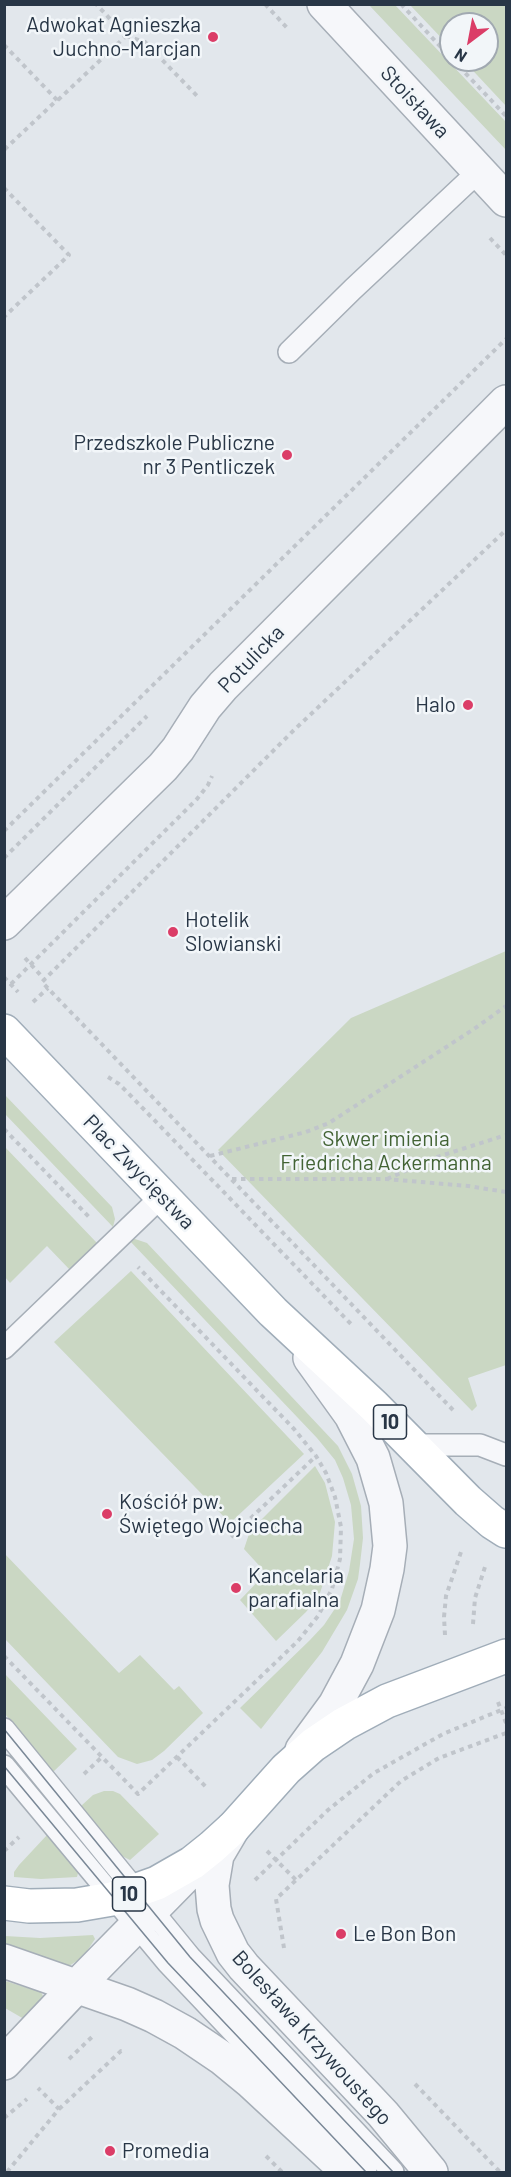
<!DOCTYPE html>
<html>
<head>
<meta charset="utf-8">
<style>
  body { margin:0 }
  #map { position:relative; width:511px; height:2177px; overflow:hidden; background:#e2e7ec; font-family:Barlow,sans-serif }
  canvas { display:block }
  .frame { position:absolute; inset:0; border:6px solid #283646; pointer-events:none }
  .north { position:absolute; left:439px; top:12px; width:60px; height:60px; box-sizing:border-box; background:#f2f6f9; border:2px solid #a1a9b1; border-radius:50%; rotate:212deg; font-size:16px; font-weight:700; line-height:24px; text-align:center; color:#283646 }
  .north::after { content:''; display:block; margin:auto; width:21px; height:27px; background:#db3d67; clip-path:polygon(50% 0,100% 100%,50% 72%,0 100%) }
</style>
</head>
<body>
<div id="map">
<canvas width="511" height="2177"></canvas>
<div class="frame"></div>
<div class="north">N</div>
</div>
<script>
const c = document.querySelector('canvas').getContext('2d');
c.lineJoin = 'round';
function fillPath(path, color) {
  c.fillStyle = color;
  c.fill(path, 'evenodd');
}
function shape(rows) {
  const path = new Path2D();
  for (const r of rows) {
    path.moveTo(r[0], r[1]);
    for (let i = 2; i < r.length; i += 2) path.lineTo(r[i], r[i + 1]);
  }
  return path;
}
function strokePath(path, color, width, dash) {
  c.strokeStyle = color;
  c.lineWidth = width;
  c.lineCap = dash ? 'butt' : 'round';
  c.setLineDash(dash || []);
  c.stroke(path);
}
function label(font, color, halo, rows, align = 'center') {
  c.font = font + ' Barlow,sans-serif';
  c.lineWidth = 5;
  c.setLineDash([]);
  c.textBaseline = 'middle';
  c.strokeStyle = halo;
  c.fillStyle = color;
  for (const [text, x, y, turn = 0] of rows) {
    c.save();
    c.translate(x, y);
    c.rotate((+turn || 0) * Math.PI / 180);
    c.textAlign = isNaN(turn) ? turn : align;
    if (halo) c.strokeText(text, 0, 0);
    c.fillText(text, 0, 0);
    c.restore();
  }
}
const green = shape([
  [369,5,395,5,506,122,506,150],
  [410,5,506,5,506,106,463,60,487,60,487,24,451,24,451,48],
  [506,951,506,1365,468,1378,477,1406,472,1411,218,1150,351,1018],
  [5,1095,112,1207,115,1219,113,1227,5,1114],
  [4,1146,97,1243,70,1270,47,1246,10,1283,5,1277],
  [132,1238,147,1243,338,1446,352,1474,361,1506,363,1538,360,1564,358,1579,347,1610,322,1652,261,1729,240,1708,310,1640,324,1625,340,1601,349,1571,354,1539,351,1505,343,1478,335,1460,317,1438,129,1240],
  [131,1271,304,1454,230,1523,54,1342],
  [315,1466,325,1483,335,1522,332,1556,319,1596,306,1612,276,1641,240,1600,266,1573,244,1549,250,1531],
  [4,1553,119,1673,140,1655,174,1690,179,1686,203,1713,164,1751,152,1760,137,1764,118,1757,5,1639],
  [4,1673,77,1749,53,1772,5,1714],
  [104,1791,113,1791,120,1794,159,1834,130,1860,122,1856,81,1806,93,1795],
  [47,1835,78,1873,77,1877,41,1879,14,1877,14,1872,19,1865],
  [93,1935,95,1939,83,1957,69,1966,5,1946,5,1936,40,1938],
  [5,1981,41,1992,43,1996,24,2019,5,2008]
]);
const path = shape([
  [265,4,289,30],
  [401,4,451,58],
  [126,36,145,42,198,97],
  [4,45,57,100,4,150],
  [453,60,506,116],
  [58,100,126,36,96,4],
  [4,188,69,255,4,317],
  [490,238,506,255],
  [4,831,506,339],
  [4,858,147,716],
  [25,958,45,980],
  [4,977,18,992],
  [11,984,197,799,208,785,212,776],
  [33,1002,48,988],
  [108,1077,119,1084,132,1097,351,1324],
  [4,1129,89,1217],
  [210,1156,306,1132,329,1123,474,1029,506,1006],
  [232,1179,386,1179,468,1186,506,1192],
  [387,1179,434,1158,506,1135],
  [453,1410,42,982,293,731,506,530],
  [231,1537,316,1456],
  [473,1624,475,1598,485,1567],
  [445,1635,444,1617,446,1596,462,1549],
  [4,1656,138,1794,298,1641,318,1616,332,1589,340,1559,341,1527,335,1497,326,1473,316,1456,294,1429,138,1267],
  [498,1702,506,1723],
  [177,1757,206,1787],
  [84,1774,102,1757],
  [4,1851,19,1837],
  [267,1851,296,1880],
  [255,1880,328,1810,374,1773,443,1734,506,1708],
  [284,1948,276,1899,401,1781,439,1758,506,1733],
  [69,2059,94,2035],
  [415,2084,500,2172],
  [59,2109,121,2051,125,2051],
  [4,2118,27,2099],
  [266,2156,282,2172],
  [7,2172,59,2109,38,2088]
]);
const service = shape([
  [289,352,353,289,479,171],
  [4,1348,162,1196],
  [414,1445,480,1445,506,1455],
  [4,1729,190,1957,393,2172],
  [4,1766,168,1963,366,2172]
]);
const minor = shape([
  [324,4,506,200],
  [4,2063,76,1987]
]);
const tertiary = shape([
  [4,923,163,767,178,749,205,707,223,686,506,402],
  [302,1750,335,1705,357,1664,378,1610,387,1569,390,1546,386,1503,373,1458,351,1415,310,1358],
  [233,1828,217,1855,212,1885,214,1909,217,1920,233,1953,244,1967,383,2114,431,2172],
  [4,1961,127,2004,154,2016,185,2033,222,2058,250,2081,348,2172],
  [76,1987,195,1866]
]);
const primary = shape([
  [4,1031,273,1312,374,1406,468,1501,492,1522,506,1531],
  [4,1903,29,1906,77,1905,112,1899,157,1883,192,1863,212,1847,234,1827,286,1769,313,1745,344,1724,387,1701,506,1656]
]);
const tram = shape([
  [4,1729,190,1957,393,2172],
  [4,1766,168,1963,366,2172]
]);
const markers = [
  [213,37,6,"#db3d67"],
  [287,455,6,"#db3d67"],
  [468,705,6,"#db3d67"],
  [173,932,6,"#db3d67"],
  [107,1514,6,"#db3d67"],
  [236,1588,6,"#db3d67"],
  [341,1934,6,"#db3d67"],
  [110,2151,6,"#db3d67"]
];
const shields = [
  [390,1422,33],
  [129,1894,33]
];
const shieldNames = [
  ["10",390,1422],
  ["10",129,1894]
];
const poiNames = [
  ["Adwokat Agnieszka",201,25,"right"],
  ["Juchno-Marcjan",201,49,"right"],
  ["Przedszkole Publiczne",275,443,"right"],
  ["nr 3 Pentliczek",275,467,"right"],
  ["Halo",456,705,"right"],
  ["Hotelik",185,920],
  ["Slowianski",185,944],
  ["Kościół pw.",119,1502],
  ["Świętego Wojciecha",119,1526],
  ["Kancelaria",248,1576],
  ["parafialna",248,1600],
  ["Le Bon Bon",353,1934],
  ["Promedia",122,2151]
];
const streetNames = [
  ["Stoisława",415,102,47],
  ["Potulicka",251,659,-46],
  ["Plac Zwycięstwa",139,1172,46],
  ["Bolesława Krzywoustego",312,2038,48]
];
const parkNames = [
  ["Skwer imienia",386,1139],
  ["Friedricha Ackermanna",386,1163]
];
fillPath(green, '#cad7c3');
strokePath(service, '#a6aeb7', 24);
strokePath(minor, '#a6aeb7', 36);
strokePath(tertiary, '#a6aeb7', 36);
strokePath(primary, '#a0adb9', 36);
strokePath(path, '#c0c5cb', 4, [4.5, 4.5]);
strokePath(service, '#f6f7fa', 21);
strokePath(minor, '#f6f7fa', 33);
strokePath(tertiary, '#f6f7fa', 33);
strokePath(primary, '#fff', 33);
strokePath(tram, '#7a8897', 1.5);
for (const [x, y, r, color] of markers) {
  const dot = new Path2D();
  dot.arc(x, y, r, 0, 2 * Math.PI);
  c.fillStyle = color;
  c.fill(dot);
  strokePath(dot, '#f2f6f9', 2);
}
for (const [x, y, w] of shields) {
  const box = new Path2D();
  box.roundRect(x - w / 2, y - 17, w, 34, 4.5);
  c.fillStyle = '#f2f6f9';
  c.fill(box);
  strokePath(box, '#283646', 1.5);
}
label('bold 20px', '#283646', null, shieldNames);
label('21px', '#283646', '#f2f6f9', poiNames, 'left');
label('21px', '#283646', '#f2f6f9', streetNames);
label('21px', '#426334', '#f2f6f9', parkNames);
</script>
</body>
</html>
